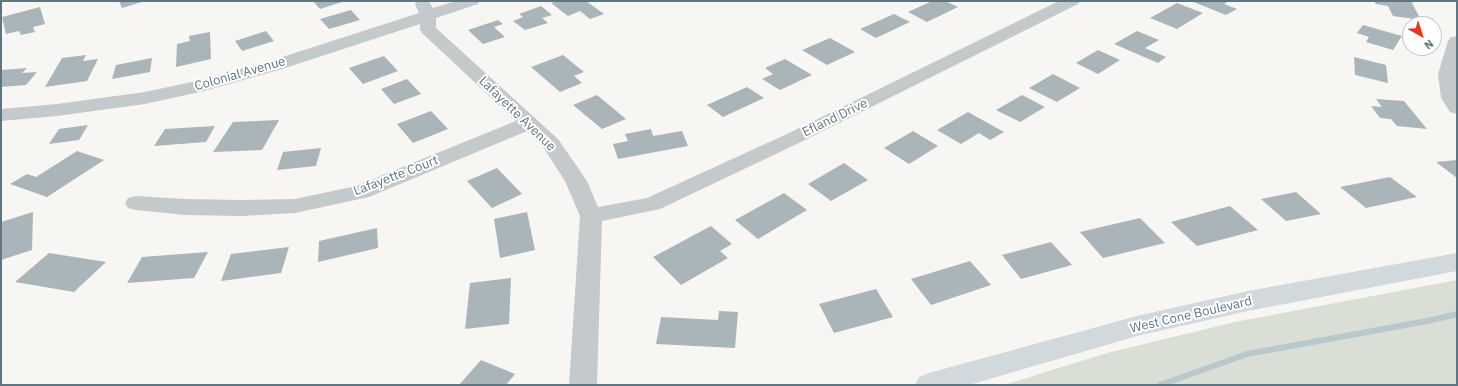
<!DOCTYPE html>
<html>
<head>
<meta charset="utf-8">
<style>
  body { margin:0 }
  #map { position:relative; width:1458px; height:386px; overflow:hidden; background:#f7f6f3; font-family:"IBM Plex Sans",sans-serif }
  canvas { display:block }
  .frame { position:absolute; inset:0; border:2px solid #5f7681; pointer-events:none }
  .north { position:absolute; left:1402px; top:16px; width:40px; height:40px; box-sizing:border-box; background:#fff; border:1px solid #bfc8cd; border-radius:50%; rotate:141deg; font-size:11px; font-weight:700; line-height:16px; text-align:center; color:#5f7681 }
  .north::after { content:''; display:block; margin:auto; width:14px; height:18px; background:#f23118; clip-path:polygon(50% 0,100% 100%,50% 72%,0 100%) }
</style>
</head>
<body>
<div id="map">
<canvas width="1458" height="386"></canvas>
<div class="frame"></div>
<div class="north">N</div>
</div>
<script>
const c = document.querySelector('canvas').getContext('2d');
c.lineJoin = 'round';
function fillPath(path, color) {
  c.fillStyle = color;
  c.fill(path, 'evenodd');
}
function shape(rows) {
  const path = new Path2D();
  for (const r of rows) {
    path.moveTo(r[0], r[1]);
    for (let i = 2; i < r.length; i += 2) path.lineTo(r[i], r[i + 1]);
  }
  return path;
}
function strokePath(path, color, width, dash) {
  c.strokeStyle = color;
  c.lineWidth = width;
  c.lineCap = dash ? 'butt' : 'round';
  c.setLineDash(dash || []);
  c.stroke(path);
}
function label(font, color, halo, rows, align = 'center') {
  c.font = font + ' "IBM Plex Sans",sans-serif';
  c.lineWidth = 4;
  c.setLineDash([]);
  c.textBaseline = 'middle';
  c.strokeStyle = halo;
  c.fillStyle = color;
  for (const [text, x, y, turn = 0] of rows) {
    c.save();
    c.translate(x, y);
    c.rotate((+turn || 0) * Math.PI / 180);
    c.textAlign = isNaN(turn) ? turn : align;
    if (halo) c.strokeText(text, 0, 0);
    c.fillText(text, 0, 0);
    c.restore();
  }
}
const green = shape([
  [1457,280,1457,385,1004,385,1107,353,1235,322]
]);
const stream = shape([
  [1160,385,1247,354,1427,321,1457,314]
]);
const building = shape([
  [119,1,145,1,122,8],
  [313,1,345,1,320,9],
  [558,1,586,1,604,14,590,19,580,11,568,16,551,3],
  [932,1,945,1,958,7,927,22,908,12],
  [1191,1,1229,1,1224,4,1237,9,1226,15],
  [1374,1,1411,1,1421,20,1393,16,1388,6,1376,4],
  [1177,3,1203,13,1177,29,1150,18],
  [541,6,552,15,542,18,548,23,525,30,513,21,523,17,519,14],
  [40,7,45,24,33,27,35,32,21,35,19,31,6,34,2,17],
  [351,10,360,20,329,29,320,19],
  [894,14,910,22,876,38,860,29],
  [498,20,503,24,494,27,505,37,483,44,468,30],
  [1363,25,1402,36,1393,50,1366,42,1369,37,1357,33],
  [266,31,274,41,242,51,235,41],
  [1137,31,1159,40,1145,48,1166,57,1158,63,1114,44],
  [210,32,211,59,176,67,177,44,190,41,189,36],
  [830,38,855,52,827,65,802,50],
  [1098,50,1120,60,1098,74,1076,63],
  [86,55,83,61,98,59,87,81,45,87,62,58],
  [563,55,584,72,574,76,582,83,560,92,531,67],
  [384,56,398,71,363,84,349,68],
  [1354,57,1386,65,1388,83,1355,75],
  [152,58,150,72,112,79,116,65],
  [785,59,812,75,780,90,762,79,773,74,765,68],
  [27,68,22,73,37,72,26,85,1,87,1,70],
  [1053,74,1080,88,1057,102,1029,88],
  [407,79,421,94,394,104,381,89],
  [747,87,764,98,723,117,707,105],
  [597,95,626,119,602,129,573,105],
  [1022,95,1045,107,1020,122,996,110],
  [1376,99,1404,101,1427,129,1397,126,1391,119,1380,118,1371,106,1382,107],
  [431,111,448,129,413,143,397,124],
  [968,112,1004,132,990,140,979,133,961,144,937,130],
  [279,120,262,150,213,152,233,122],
  [88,125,79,140,49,144,59,129],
  [215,126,206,142,154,146,165,129],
  [651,129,653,136,682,131,688,146,618,159,613,144,628,141,625,134],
  [913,131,938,146,909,164,884,148],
  [321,148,316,166,277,170,283,152],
  [77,151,104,160,47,197,10,184,27,174,36,177],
  [1457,160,1457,178,1436,162],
  [844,163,868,180,831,201,808,184],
  [497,168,522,194,492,208,467,181],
  [1390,177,1417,197,1366,208,1340,187],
  [1296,192,1321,214,1286,221,1261,199],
  [784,193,807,210,758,239,735,220],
  [1230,206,1258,230,1197,246,1171,222],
  [33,212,32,250,1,260,1,222],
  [527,212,535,250,500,258,494,219],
  [1140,218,1165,243,1103,258,1080,232],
  [711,226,732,244,720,251,728,258,681,285,653,257],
  [377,228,378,248,318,262,319,241],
  [1051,242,1072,265,1021,279,1002,255],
  [289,247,281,273,221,281,231,254],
  [208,252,194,278,127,283,142,257],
  [49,253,106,262,74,292,15,282],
  [970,261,991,285,931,305,911,279],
  [511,278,509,324,465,329,470,283],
  [876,289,893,317,834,333,819,304],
  [719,311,738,312,735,348,656,344,661,317,718,320],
  [481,360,515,374,506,385,459,385]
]);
const minor = shape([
  [417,1,429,1,433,8,456,1,480,1,478,4,436,18,436,28,558,139,587,181,598,207,647,198,787,134,1059,1,1080,1,1078,4,801,142,660,209,602,221,597,385,569,385,580,216,565,181,543,147,527,131,369,197,295,213,242,216,185,215,136,210,128,208,125,203,128,198,136,196,185,199,242,200,295,199,356,186,516,121,422,33,420,29,420,24,282,69,204,91,145,104,57,116,1,121,1,109,57,104,145,92,201,80,270,61,419,13,415,4,417,1],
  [1457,36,1456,74,1457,114,1450,112,1441,98,1438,74,1448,41,1451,37,1457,36]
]);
const primary = shape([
  [1457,253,1457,271,1248,311,1137,336,969,385,915,385,919,377,929,373,1137,316,1248,291,1457,253]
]);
const streetNames = [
  ["Colonial Avenue",240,74,-16],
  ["Lafayette Avenue",517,114,44],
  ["Efland Drive",835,118,-26],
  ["Lafayette Court",396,176,-21],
  ["West Cone Boulevard",1191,315,-13]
];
fillPath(green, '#d9dfd4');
strokePath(stream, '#b9c9cb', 6);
fillPath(building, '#aab5b9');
fillPath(minor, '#c4c9cc');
fillPath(primary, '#d2d9dc');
label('13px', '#5f7681', '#fff', streetNames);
</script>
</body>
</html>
